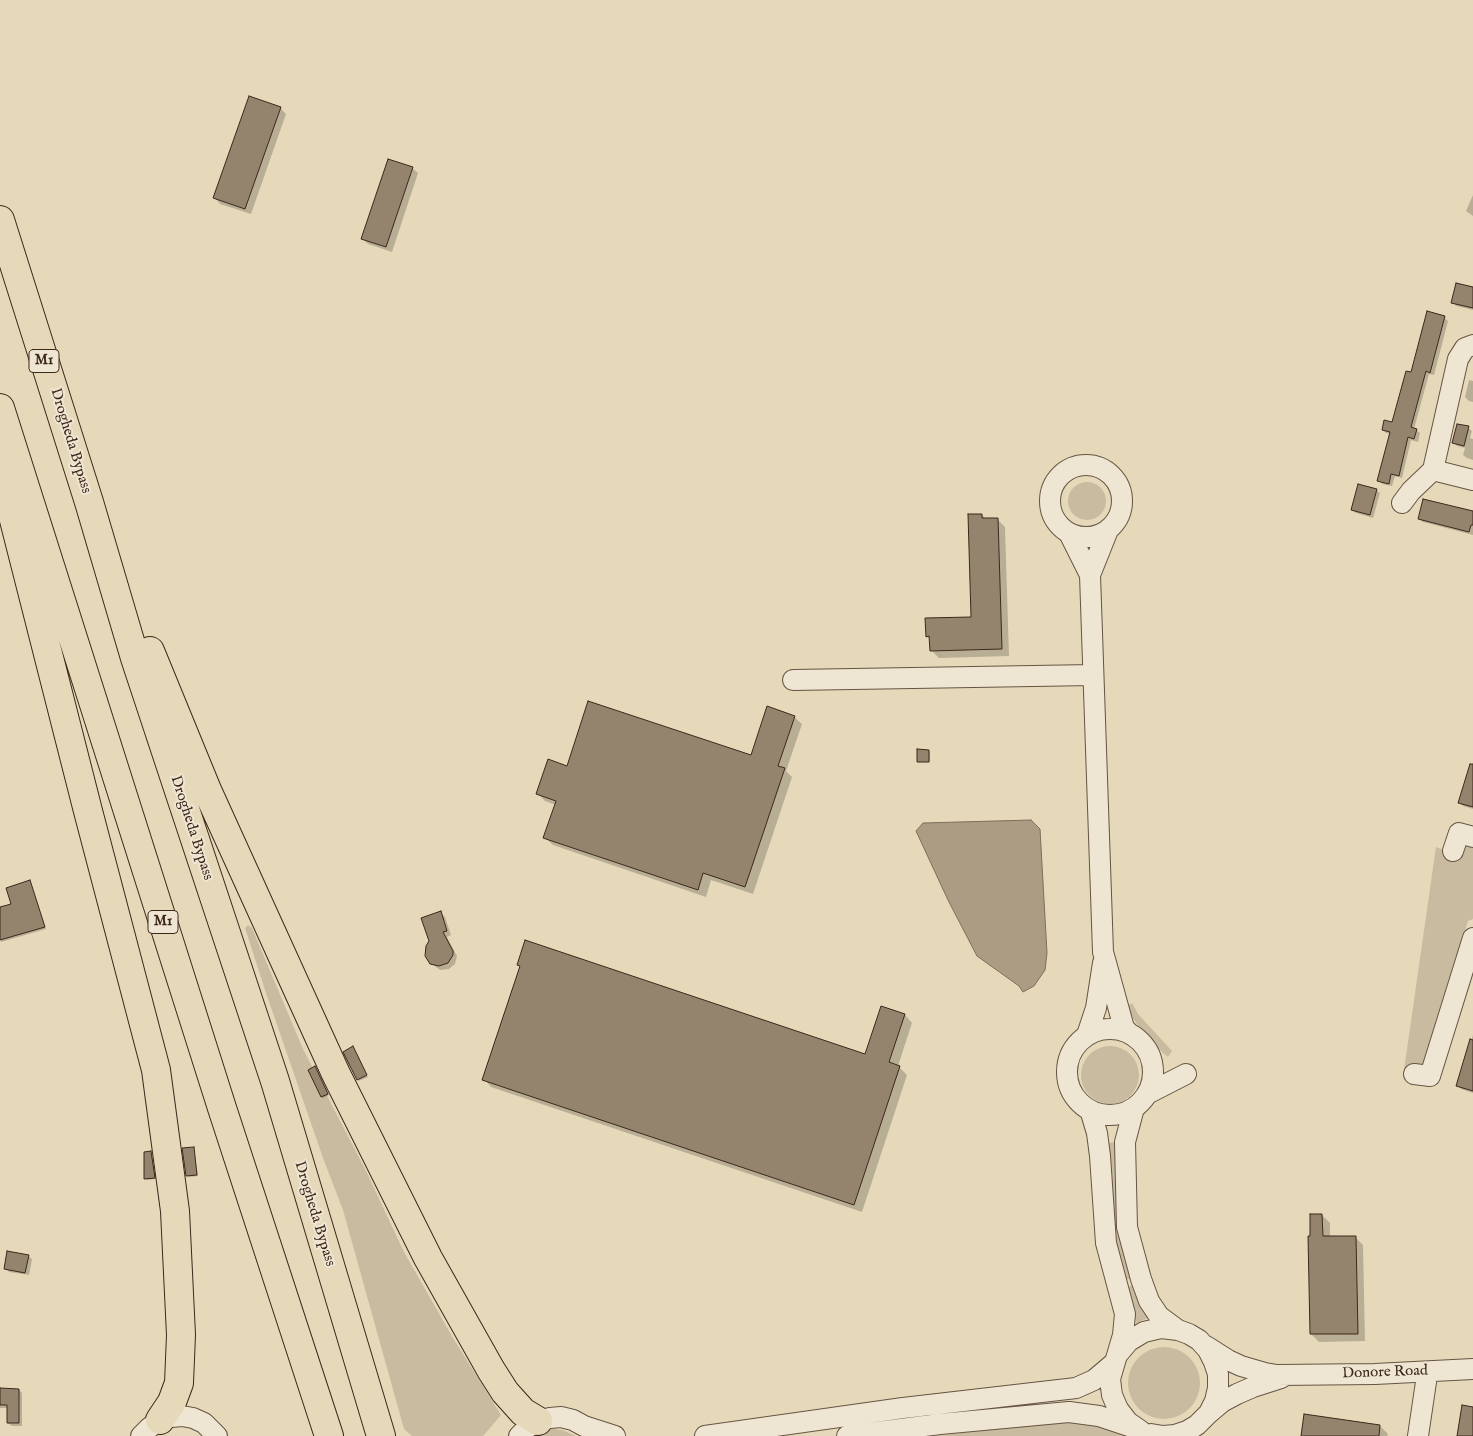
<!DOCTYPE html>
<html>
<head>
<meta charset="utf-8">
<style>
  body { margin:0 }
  canvas { display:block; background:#e5d9ba }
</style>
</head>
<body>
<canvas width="1473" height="1436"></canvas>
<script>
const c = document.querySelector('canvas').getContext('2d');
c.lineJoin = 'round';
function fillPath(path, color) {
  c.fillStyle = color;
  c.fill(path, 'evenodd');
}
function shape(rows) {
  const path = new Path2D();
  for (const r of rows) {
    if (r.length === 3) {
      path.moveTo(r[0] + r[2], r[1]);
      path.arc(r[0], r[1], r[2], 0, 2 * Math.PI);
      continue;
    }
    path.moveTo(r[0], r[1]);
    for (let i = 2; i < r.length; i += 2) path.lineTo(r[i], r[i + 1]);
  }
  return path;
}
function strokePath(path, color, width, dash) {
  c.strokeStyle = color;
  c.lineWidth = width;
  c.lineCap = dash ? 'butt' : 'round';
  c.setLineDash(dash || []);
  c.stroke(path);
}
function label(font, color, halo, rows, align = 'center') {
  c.font = font + ' "IM FELL English",serif';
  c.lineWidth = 4;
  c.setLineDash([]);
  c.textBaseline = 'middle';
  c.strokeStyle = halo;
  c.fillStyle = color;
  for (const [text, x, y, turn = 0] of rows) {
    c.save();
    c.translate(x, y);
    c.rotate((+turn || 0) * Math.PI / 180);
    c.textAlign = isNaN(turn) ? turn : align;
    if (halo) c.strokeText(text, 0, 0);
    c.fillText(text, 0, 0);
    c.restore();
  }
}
const green = shape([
  [1087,501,19],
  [1470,844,1473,844,1473,919,1468,921,1459,948,1462,955,1427,1066,1403,1077,1436,847,1460,856,1464,847],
  [248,925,252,928,303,1049,367,1173,404,1252,453,1338,501,1415,483,1436,412,1436,404,1429,343,1210,323,1158,265,990,245,928],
  [1132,1003,1138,1014,1172,1051,1168,1057,1162,1052,1137,1024,1129,1013,1126,1007],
  [1110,1075,29],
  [1115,1142,1132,1278,1125,1280,1115,1246,1108,1143],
  [1134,1285,1148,1318,1136,1323,1128,1287],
  [1164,1383,36],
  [1063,1421,1087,1422,1127,1436,935,1436],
  [554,1429,562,1430,576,1436,535,1436,545,1431]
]);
const water = shape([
  [1031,820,1040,829,1047,953,1045,970,1034,986,1023,992,1019,986,977,956,948,900,916,831,923,823,1031,820]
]);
const shadow = shape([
  [280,108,286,114,251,214,220,204,215,198],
  [412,168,418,173,392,252,368,244,363,239],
  [1473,195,1473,216,1466,211],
  [1473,289,1473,310,1456,306,1453,302],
  [1444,318,1448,321,1434,375,1429,374,1414,429,1420,433,1418,442,1411,440,1402,478,1395,476,1392,486,1382,484,1379,480,1391,434,1386,433,1383,430,1393,423,1412,374],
  [1469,380,1473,381,1473,402,1469,401,1465,397],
  [1468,428,1472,431,1470,438,1473,439,1473,460,1467,458,1463,455,1465,448,1457,446,1453,442],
  [1376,490,1380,493,1373,518,1356,513,1352,510],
  [1473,512,1473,535,1423,522,1419,519],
  [982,515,986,519,997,519,1005,527,1009,656,939,658,931,650,931,640,927,636,972,618],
  [794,717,802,724,786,771,792,777,753,894,711,880,706,897,553,845,545,838,556,805,545,801,538,794,567,767,752,757],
  [929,751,930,752,930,762,919,762,918,761],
  [1473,787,1473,809,1463,806,1460,802],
  [29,882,31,884,46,929,1,942,0,909,13,904],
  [440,913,445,917,451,935,447,937,457,956,455,964,449,969,440,970,431,963],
  [518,964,866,1056,882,1008,905,1015,912,1023,898,1066,907,1075,862,1212,491,1087,484,1079,521,967],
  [1473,1035,1473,1093,1461,1089,1457,1085],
  [354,1049,368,1077,359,1081,358,1079],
  [316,1069,329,1095,323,1098,322,1097],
  [194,1149,198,1176,189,1177,187,1175],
  [151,1153,156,1179,147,1180,145,1179],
  [1322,1215,1330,1223,1330,1237,1355,1237,1363,1245,1365,1341,1319,1342,1311,1334,1312,1238],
  [28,1256,32,1259,29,1275,9,1272,5,1268],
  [0,1389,19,1390,22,1393,22,1426,12,1426,8,1423,8,1408,0,1408],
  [1380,1426,1388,1434,1387,1436,1303,1436]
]);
const building = shape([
  [249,96,281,107,245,209,213,198,249,96],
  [388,159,413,167,386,247,361,239,388,159],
  [1456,283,1473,287,1473,308,1451,303,1456,283],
  [1427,311,1445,316,1430,373,1426,371,1411,427,1417,429,1414,439,1408,437,1399,476,1391,474,1389,484,1377,481,1390,432,1382,430,1384,420,1392,422,1406,371,1411,372,1427,311],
  [1457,424,1469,426,1464,446,1452,443,1457,424],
  [1358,484,1377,489,1370,515,1351,510,1358,484],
  [1423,499,1473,511,1473,525,1471,525,1469,532,1418,519,1423,499],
  [968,514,982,514,982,518,998,518,1002,649,930,651,929,636,926,637,925,618,971,617,968,514],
  [588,701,751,755,767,706,795,716,778,766,785,768,745,887,703,873,698,890,543,838,556,801,536,794,548,759,567,766,588,701],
  [917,749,929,750,929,762,917,762,917,749],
  [1470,764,1473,764,1473,807,1458,803,1470,764],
  [30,880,45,927,0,940,0,907,11,904,6,888,30,880],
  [441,911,447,931,443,932,453,951,453,955,448,963,439,966,430,964,425,956,426,946,429,941,421,918,441,911],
  [525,940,865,1054,881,1006,905,1014,889,1062,900,1066,854,1205,482,1080,520,966,517,965,525,940],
  [1470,1039,1473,1040,1473,1091,1456,1086,1470,1039],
  [353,1046,367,1075,357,1080,343,1052,353,1046],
  [315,1066,328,1094,321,1097,308,1070,315,1066],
  [194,1147,197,1175,186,1176,182,1148,194,1147],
  [151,1151,155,1178,144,1179,144,1152,151,1151],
  [1310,1214,1322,1214,1323,1236,1356,1236,1358,1334,1310,1334,1308,1236,1310,1236,1310,1214],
  [7,1251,29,1255,25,1273,4,1269,7,1251],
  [0,1388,19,1389,19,1423,7,1423,7,1405,0,1405,0,1388],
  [1462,1405,1473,1407,1473,1436,1457,1436,1462,1405],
  [1304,1414,1380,1425,1379,1436,1301,1436,1304,1414]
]);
const minor = shape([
  [1086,501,36],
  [1433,470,1473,480],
  [1402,503,1411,491,1433,470,1458,359,1465,348,1473,345],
  [1069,533,1090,575,1108,530],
  [1090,575,1103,952,1124,1028,1129,1033],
  [793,680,1093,675],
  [1453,851,1459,833,1473,837],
  [1110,1072,43],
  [1087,1035,1096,1008,1103,963],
  [1414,1074,1430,1076,1473,938],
  [1147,1094,1186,1074],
  [1134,1108,1125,1142,1127,1227,1141,1279,1149,1301,1159,1316,1178,1330,1189,1334,1199,1340,1208,1350,1214,1362,1218,1374,1218,1388,1215,1401,1209,1413,1197,1425,1187,1431,1175,1435,1163,1436,1151,1434],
  [1091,1113,1097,1133,1100,1156,1106,1243,1125,1314,1123,1335,1110,1379,1112,1395,1118,1409,1128,1422,1141,1431],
  [1206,1346,1228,1360,1241,1366,1265,1373,1277,1375,1375,1374,1473,1369],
  [1118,1354,1129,1341,1144,1332,1161,1328,1178,1330],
  [1209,1413,1222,1402,1237,1394,1253,1387,1281,1378],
  [141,1436,149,1428,160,1420,171,1417,182,1416,193,1418,204,1423,217,1436],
  [519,1436,527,1428,538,1421,550,1418,561,1417,573,1420,584,1426,615,1436],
  [705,1436,903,1408,1076,1388,1094,1380,1114,1363],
  [847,1436,940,1424,1069,1412,1099,1416,1132,1427],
  [1418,1436,1426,1382,1426,1372]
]);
const highway = shape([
  [0,220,89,502,135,658,275,1081,381,1436],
  [0,408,222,1108,329,1436],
  [0,465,88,811,156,1070,175,1211,181,1335,179,1383,172,1402,160,1420],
  [150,651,207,790,336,1074,428,1258,491,1370,505,1392,523,1412,538,1421]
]);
const shields = [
  [44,361,30],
  [163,922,30]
];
const shieldNames = [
  ["M1",44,361],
  ["M1",163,922]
];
const streetNames = [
  ["Drogheda Bypass",70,441,73],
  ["Drogheda Bypass",191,828,72],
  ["Drogheda Bypass",314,1214,73],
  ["Donore Road",1385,1373,-2]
];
fillPath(green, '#c8bb9f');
fillPath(water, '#ac9c84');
strokePath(water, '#806d5a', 1);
fillPath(shadow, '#0003');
fillPath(building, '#94846e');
strokePath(building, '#3d271b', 1);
strokePath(minor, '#675443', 22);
strokePath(highway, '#3d271b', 30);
strokePath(minor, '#eee6d2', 20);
strokePath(highway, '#e5d9ba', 28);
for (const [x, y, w] of shields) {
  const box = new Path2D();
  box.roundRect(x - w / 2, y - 11.5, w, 23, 4);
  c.fillStyle = '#eee6d2';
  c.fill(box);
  strokePath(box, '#3d271b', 1);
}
label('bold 14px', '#3d271b', null, shieldNames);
label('15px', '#3d271b', '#eee6d2', streetNames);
</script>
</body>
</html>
